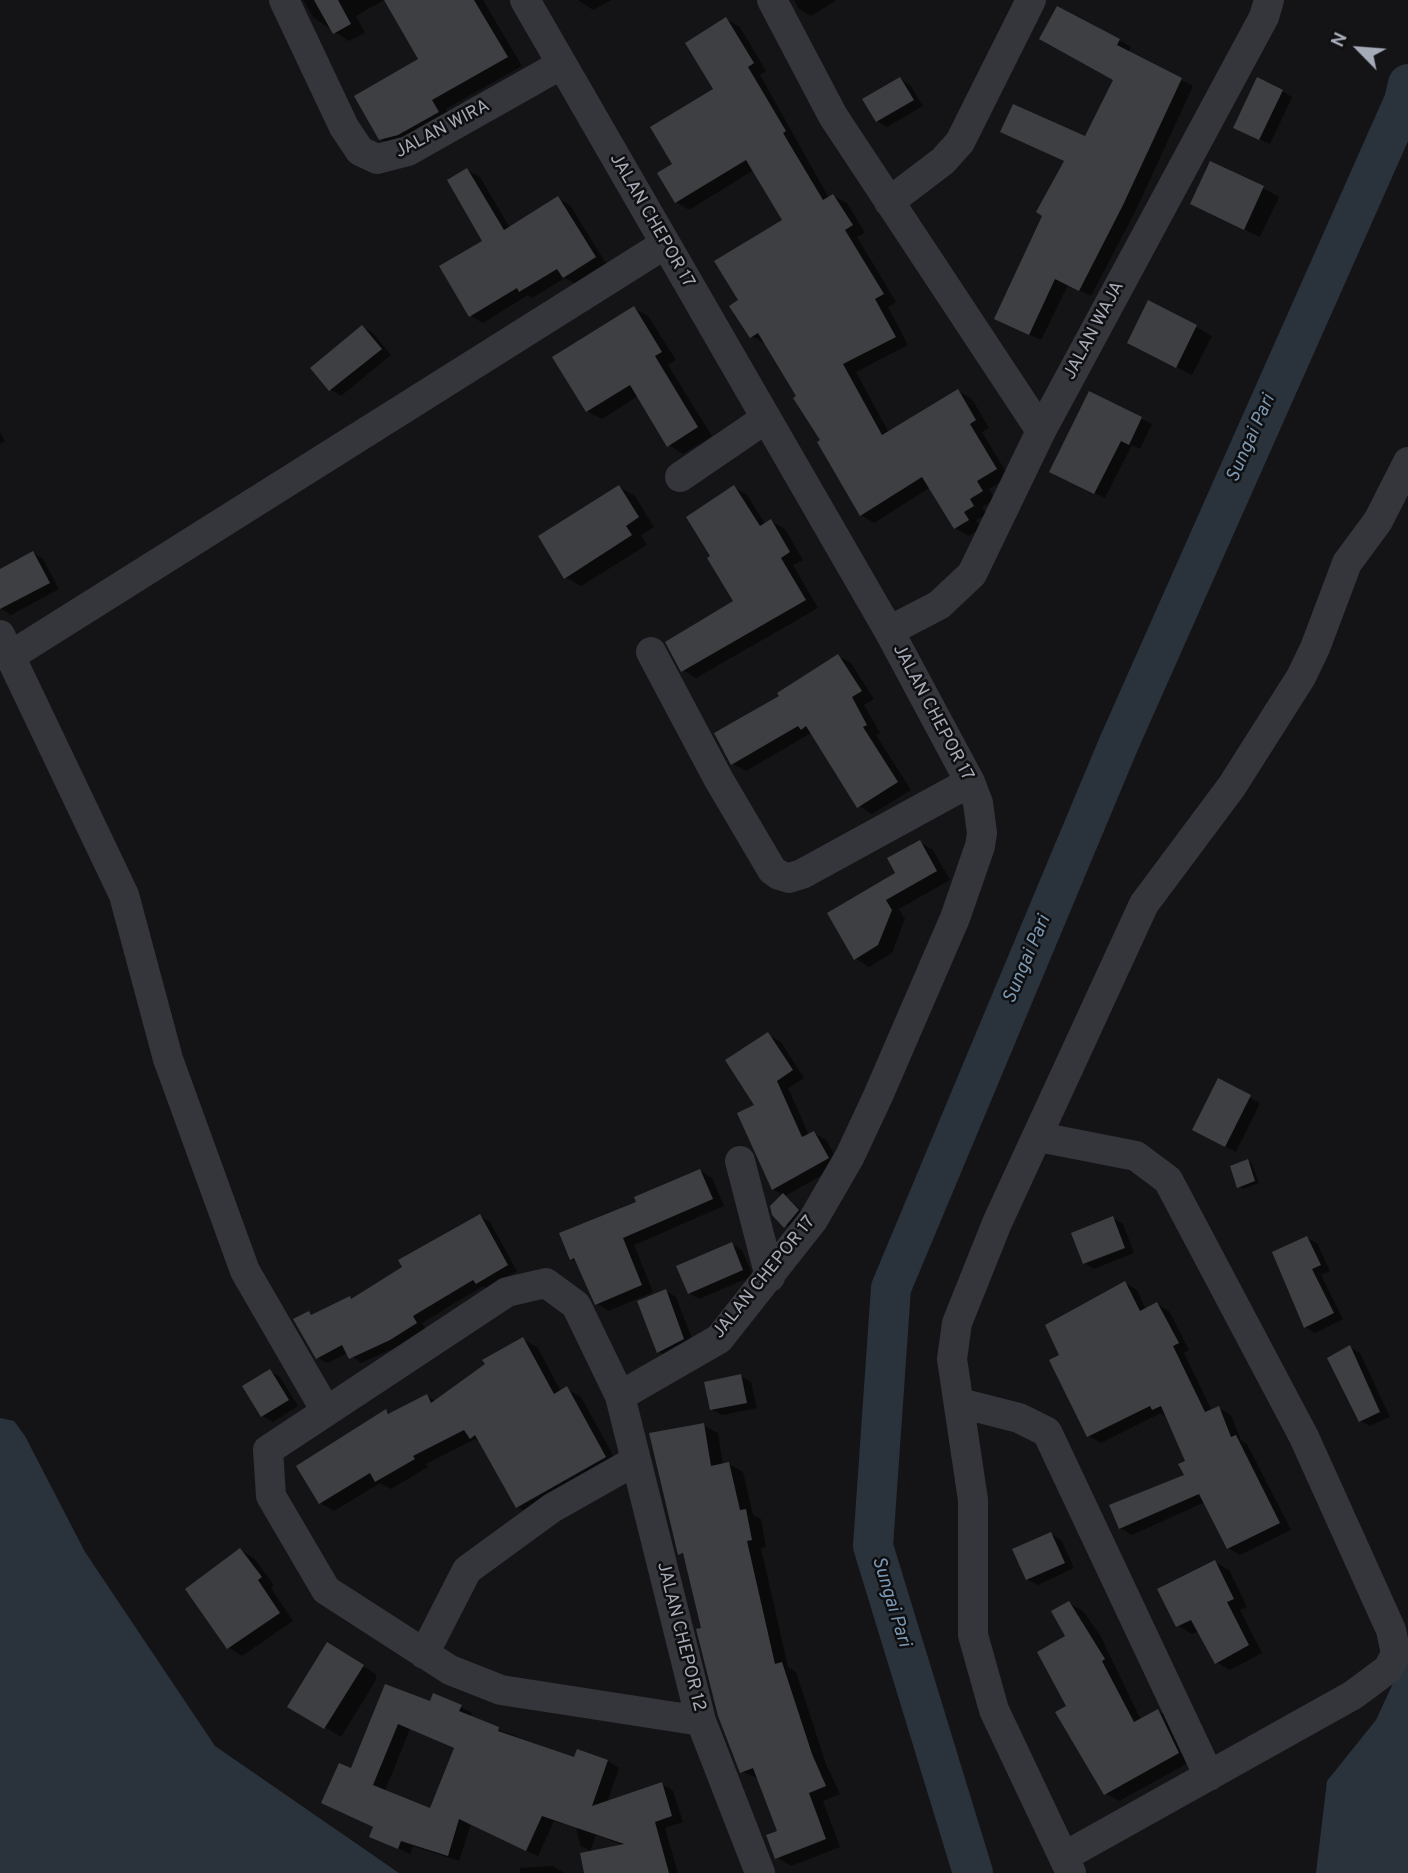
<!DOCTYPE html>
<html>
<head>
<meta charset="utf-8">
<style>
  body { margin:0 }
  #map { position:relative; width:1408px; height:1873px; overflow:hidden; background:#141416; font-family:Overpass,sans-serif }
  canvas { display:block }
  .north { position:absolute; left:1324px; top:14px; width:70px; height:70px; -webkit-text-stroke:5px #0f0f11; paint-order:stroke; rotate:295deg; font-size:19px; font-weight:700; line-height:28px; text-align:center; color:#a5abb7 }
  .north::after { content:''; display:block; margin:auto; width:24px; height:32px; background:#a5abb7; clip-path:polygon(50% 0,100% 100%,50% 72%,0 100%) }
</style>
</head>
<body>
<div id="map">
<canvas width="1408" height="1873"></canvas>
<div class="north">N</div>
</div>
<script>
const c = document.querySelector('canvas').getContext('2d');
c.lineJoin = 'round';
function fillPath(path, color) {
  c.fillStyle = color;
  c.fill(path, 'evenodd');
}
function shape(rows) {
  const path = new Path2D();
  for (const r of rows) {
    path.moveTo(r[0], r[1]);
    for (let i = 2; i < r.length; i += 2) path.lineTo(r[i], r[i + 1]);
  }
  return path;
}
function strokePath(path, color, width, dash) {
  c.strokeStyle = color;
  c.lineWidth = width;
  c.lineCap = dash ? 'butt' : 'round';
  c.setLineDash(dash || []);
  c.stroke(path);
}
function label(font, color, halo, rows, align = 'center') {
  c.font = font + ' Overpass,sans-serif';
  c.lineWidth = 5;
  c.setLineDash([]);
  c.textBaseline = 'middle';
  c.strokeStyle = halo;
  c.fillStyle = color;
  for (const [text, x, y, turn = 0] of rows) {
    c.save();
    c.translate(x, y);
    c.rotate((+turn || 0) * Math.PI / 180);
    c.textAlign = isNaN(turn) ? turn : align;
    if (halo) c.strokeText(text, 0, 0);
    c.fillText(text, 0, 0);
    c.restore();
  }
}
const water = shape([
  [0,1418,14,1421,25,1436,85,1552,215,1746,399,1873,0,1873],
  [1408,1661,1408,1873,1316,1873,1327,1781,1376,1720,1402,1664]
]);
const shadow = shape([
  [303,0,384,0,356,16,365,33,349,41,314,18],
  [386,0,483,0,522,66,446,109,453,121,396,148,381,139,420,60],
  [578,0,612,0,593,10],
  [794,0,835,0,835,1,811,16,798,8],
  [726,19,740,27,766,71,760,75,829,198,833,196,847,203,865,233,857,237,896,302,888,307,908,345,856,372,889,433,958,391,972,399,989,428,982,432,1009,477,989,489,995,499,982,507,987,514,976,520,981,528,969,536,955,528,931,487,874,523,861,515,799,396,765,344,752,336,740,300,784,220,754,170,689,210,676,202,674,165,715,89],
  [1042,38,1119,40,1131,47,1128,53,1193,86,1135,212,1091,296,1068,285,1041,340,1008,325,1044,215,1066,162,1002,132,1085,138,1115,79],
  [900,79,910,85,923,106,887,127,877,121],
  [1282,91,1292,97,1270,144,1245,133],
  [467,170,480,177,510,228,558,198,570,205,607,265,576,284,565,278,532,298,528,295,483,323,471,316,484,241],
  [1263,188,1279,197,1260,237,1192,204],
  [634,308,648,316,676,360,668,365,712,436,683,454,669,445,638,396,602,419,587,411],
  [362,327,373,333,391,355,341,396,331,390,313,368],
  [1196,327,1212,336,1192,375,1145,351],
  [1090,393,1152,424,1140,449,1132,445,1105,498,1061,477],
  [0,432,5,441,0,444],
  [619,487,635,496,654,527,641,535,647,545,581,586,565,577],
  [734,487,747,495,766,525,771,521,785,529,803,560,793,565,818,608,696,678,683,670,736,602],
  [33,553,43,559,59,589,11,615,0,608,0,571],
  [838,656,851,663,874,699,864,705,880,733,876,735,911,790,872,814,859,806,811,733,746,771,732,763,781,696],
  [920,842,933,850,950,880,899,909,905,919,892,953,869,967,855,958,897,873],
  [768,1034,781,1042,804,1078,788,1088,809,1135,814,1133,826,1140,840,1165,785,1196,808,1217,795,1232,774,1214,783,1195,773,1189,756,1106],
  [1218,1081,1260,1103,1236,1152,1204,1136],
  [1248,1161,1252,1164,1259,1183,1243,1189,1239,1186],
  [700,1171,712,1178,724,1206,634,1245,653,1292,609,1311,597,1304,578,1263,571,1259,639,1203],
  [480,1216,490,1222,517,1271,487,1289,483,1286,422,1323,426,1329,401,1345,361,1363,348,1353,327,1363,317,1357,309,1313,314,1316,350,1298,353,1300],
  [1113,1218,1123,1224,1134,1253,1094,1269,1084,1263],
  [1307,1238,1317,1243,1330,1271,1321,1275,1343,1319,1315,1333,1305,1327],
  [732,1244,742,1250,753,1276,699,1299,689,1293],
  [1125,1283,1137,1290,1146,1310,1157,1304,1169,1311,1189,1350,1184,1353,1212,1411,1219,1408,1231,1415,1241,1440,1247,1444,1291,1530,1240,1555,1228,1548,1205,1502,1132,1535,1120,1528,1186,1476,1187,1462,1165,1416,1161,1413,1101,1443,1089,1436,1061,1356],
  [666,1291,676,1297,694,1344,669,1358,659,1352],
  [523,1339,538,1348,561,1392,567,1389,581,1397,619,1466,532,1515,518,1507,482,1443,475,1439,426,1464,428,1467,391,1489,380,1483,334,1511,320,1503,386,1411,391,1414,426,1396,436,1401],
  [1350,1347,1360,1353,1390,1417,1370,1426,1360,1421],
  [270,1371,280,1377,298,1406,273,1422,262,1416],
  [741,1376,751,1382,757,1408,722,1415,711,1409],
  [703,1425,718,1433,723,1465,729,1464,743,1472,753,1515,761,1519,766,1547,761,1548,788,1667,796,1672,826,1764,840,1794,823,1801,840,1847,791,1866,776,1857,779,1832,759,1779,741,1771,686,1557,679,1553],
  [1051,1534,1061,1540,1074,1568,1038,1585,1027,1579],
  [240,1550,254,1558,274,1585,271,1588,293,1621,242,1656,229,1648,187,1589],
  [1215,1562,1229,1570,1247,1607,1240,1610,1262,1653,1230,1670,1216,1662,1199,1631,1192,1634,1178,1626],
  [1069,1603,1083,1611,1100,1635,1141,1720,1158,1711,1172,1719,1192,1761,1119,1801,1105,1793,1069,1707],
  [327,1645,376,1674,376,1680,341,1737,290,1706],
  [386,1686,431,1703,461,1707,472,1713,470,1717,496,1740,500,1730,575,1759,578,1751,608,1761,619,1768,607,1803,662,1784,673,1791,683,1822,665,1828,678,1873,585,1873,625,1846,596,1835,590,1851,580,1845,568,1789,562,1790,563,1824,554,1821,538,1856,471,1824,459,1861,413,1846,410,1854,371,1836,374,1828,323,1803,352,1771],
  [410,1729,456,1749,431,1810,385,1791],
  [553,1866,564,1873,520,1873,520,1868]
]);
const river = shape([
  [973,1873,873,1546,891,1288,1119,743,1404,101,1408,84]
]);
const building = shape([
  [314,0,338,0,351,24,333,34],
  [384,0,474,0,508,57,432,100,439,112,398,135,379,140,354,96,418,59],
  [1057,6,1120,39,1117,45,1182,78,1123,205,1079,291,1055,279,1029,335,994,319,1042,216,1036,212,1064,161,1000,132,1013,104,1085,136,1113,80,1039,39],
  [726,17,754,63,748,67,786,131,783,133,823,200,833,194,853,225,845,230,884,294,875,299,896,337,843,364,882,435,958,389,976,420,970,424,997,469,977,481,983,491,970,499,974,506,964,512,969,520,954,529,922,477,860,516,817,442,820,440,793,398,796,396,758,333,750,338,729,306,738,300,714,261,782,220,746,160,675,203,657,173,672,164,650,127,713,89,685,43],
  [900,77,914,100,876,122,862,99],
  [1257,77,1283,90,1259,140,1233,128],
  [1210,161,1264,186,1244,230,1190,204],
  [467,168,504,230,558,196,596,257,563,278,557,269,519,292,517,288,469,317,439,266,482,241,447,180],
  [1148,300,1197,325,1176,368,1127,343],
  [634,306,662,352,655,356,698,427,667,447,630,385,586,412,552,357],
  [362,325,382,349,329,391,310,368],
  [1089,391,1142,417,1129,445,1121,441,1094,494,1049,472],
  [619,485,639,517,626,526,632,535,564,579,538,536],
  [734,485,760,526,771,519,790,552,781,558,806,600,681,672,665,642,733,601,707,558,710,556,686,517],
  [33,551,50,583,0,609,0,569],
  [838,654,862,691,852,697,867,725,863,727,898,782,857,808,806,726,801,730,798,726,731,765,714,733,779,696,777,693],
  [920,840,937,871,886,900,892,910,878,945,854,960,827,913,895,873,887,858],
  [768,1032,793,1070,777,1081,802,1137,814,1131,829,1158,772,1190,737,1113,754,1105,725,1060],
  [1218,1078,1251,1095,1225,1147,1192,1130],
  [1248,1159,1255,1181,1237,1188,1230,1166],
  [700,1169,713,1199,623,1238,642,1285,595,1305,574,1258,570,1260,559,1233,636,1202,634,1197],
  [783,1193,799,1210,784,1228,772,1215,770,1206],
  [480,1214,508,1265,476,1284,473,1280,413,1316,417,1323,390,1340,349,1359,342,1345,316,1359,293,1319,309,1311,311,1315,350,1296,351,1299,402,1267,398,1260],
  [1113,1216,1125,1248,1083,1264,1071,1233],
  [1307,1236,1321,1265,1312,1269,1334,1313,1304,1328,1272,1252],
  [732,1242,743,1270,688,1294,676,1266],
  [1125,1281,1140,1311,1157,1302,1179,1343,1173,1346,1205,1412,1219,1406,1231,1437,1236,1435,1280,1523,1227,1549,1199,1494,1119,1529,1109,1505,1184,1475,1178,1464,1185,1461,1161,1406,1152,1410,1150,1406,1087,1437,1049,1360,1059,1355,1045,1325],
  [666,1289,684,1339,657,1353,637,1301],
  [523,1337,554,1394,567,1386,606,1457,516,1508,475,1435,470,1439,464,1430,413,1456,415,1459,375,1482,370,1473,319,1504,296,1466,386,1409,388,1414,427,1394,431,1403,485,1364,482,1360],
  [1350,1345,1380,1412,1359,1422,1327,1358],
  [270,1369,289,1400,261,1417,242,1386],
  [741,1374,747,1403,710,1410,704,1382],
  [704,1423,711,1466,729,1462,740,1510,746,1509,752,1540,747,1541,775,1664,782,1662,812,1754,826,1786,809,1793,826,1839,775,1859,766,1835,777,1831,753,1768,740,1773,718,1716,696,1629,701,1628,683,1553,678,1555,649,1433],
  [1051,1532,1065,1563,1026,1580,1012,1549],
  [240,1548,262,1577,258,1580,280,1613,227,1649,185,1589],
  [1215,1560,1234,1599,1227,1602,1249,1645,1215,1664,1191,1620,1176,1627,1157,1589],
  [1069,1601,1105,1659,1102,1661,1134,1722,1158,1709,1179,1753,1104,1795,1055,1712,1066,1706,1037,1652,1065,1636,1051,1611],
  [327,1642,364,1665,324,1729,287,1707],
  [385,1684,430,1701,433,1693,462,1705,459,1711,499,1727,498,1731,574,1757,577,1749,608,1760,592,1806,662,1782,672,1816,655,1822,669,1873,584,1873,580,1853,624,1844,542,1816,526,1851,459,1819,448,1856,401,1841,398,1849,369,1837,373,1827,321,1803,339,1763,351,1768],
  [398,1724,454,1748,430,1808,373,1785]
]);
const minor = shape([
  [284,0,344,127,360,151,377,159,408,151,562,64],
  [525,0,889,631,970,782,978,803,982,833,980,846,955,918,878,1096,850,1156,813,1220,719,1339,620,1396],
  [772,0,833,116,1041,431],
  [889,202,943,161,960,142,1031,0],
  [680,477,765,419],
  [889,631,939,605,972,574,1041,431,1264,17,1269,0],
  [0,635,124,895,168,1059,245,1271,326,1411],
  [651,652,719,780,772,870,779,875,789,878,802,874,970,782],
  [12,655,665,244],
  [1039,1137,1136,1156,1168,1180,1304,1437,1391,1630,1396,1654,1388,1669,1353,1695,1065,1856],
  [740,1161,770,1277],
  [960,1403,1019,1418,1047,1432,1209,1776],
  [424,1654,467,1570,552,1508,635,1461],
  [701,1721,501,1690,450,1670,326,1590,271,1496,268,1450,507,1292,546,1283,576,1305,620,1396,701,1721,760,1873],
  [1071,1873,994,1710,973,1635,973,1500,952,1359,957,1323,997,1223,1144,904,1232,786,1301,677,1315,648,1347,563,1378,521,1408,462]
]);
const streetNames = [
  ["JALAN WIRA",443,130,-28],
  ["JALAN CHEPOR 17",651,221,60],
  ["JALAN WAJA",1095,331,-62],
  ["JALAN CHEPOR 17",932,713,62],
  ["JALAN CHEPOR 17",765,1278,-51],
  ["JALAN CHEPOR 12",680,1637,76]
];
const waterNames = [
  ["Sungai Pari",1252,439,-66],
  ["Sungai Pari",1028,960,-67],
  ["Sungai Pari",890,1602,73]
];
fillPath(water, '#2a333b');
fillPath(shadow, '#0007');
strokePath(river, '#2a333b', 40);
fillPath(building, '#3e3f43');
strokePath(minor, '#35363b', 30);
label('18px', '#a5abb7', '#0f0f11', streetNames);
label('italic 19px', '#7a99b4', '#0f0f11', waterNames);
</script>
</body>
</html>
